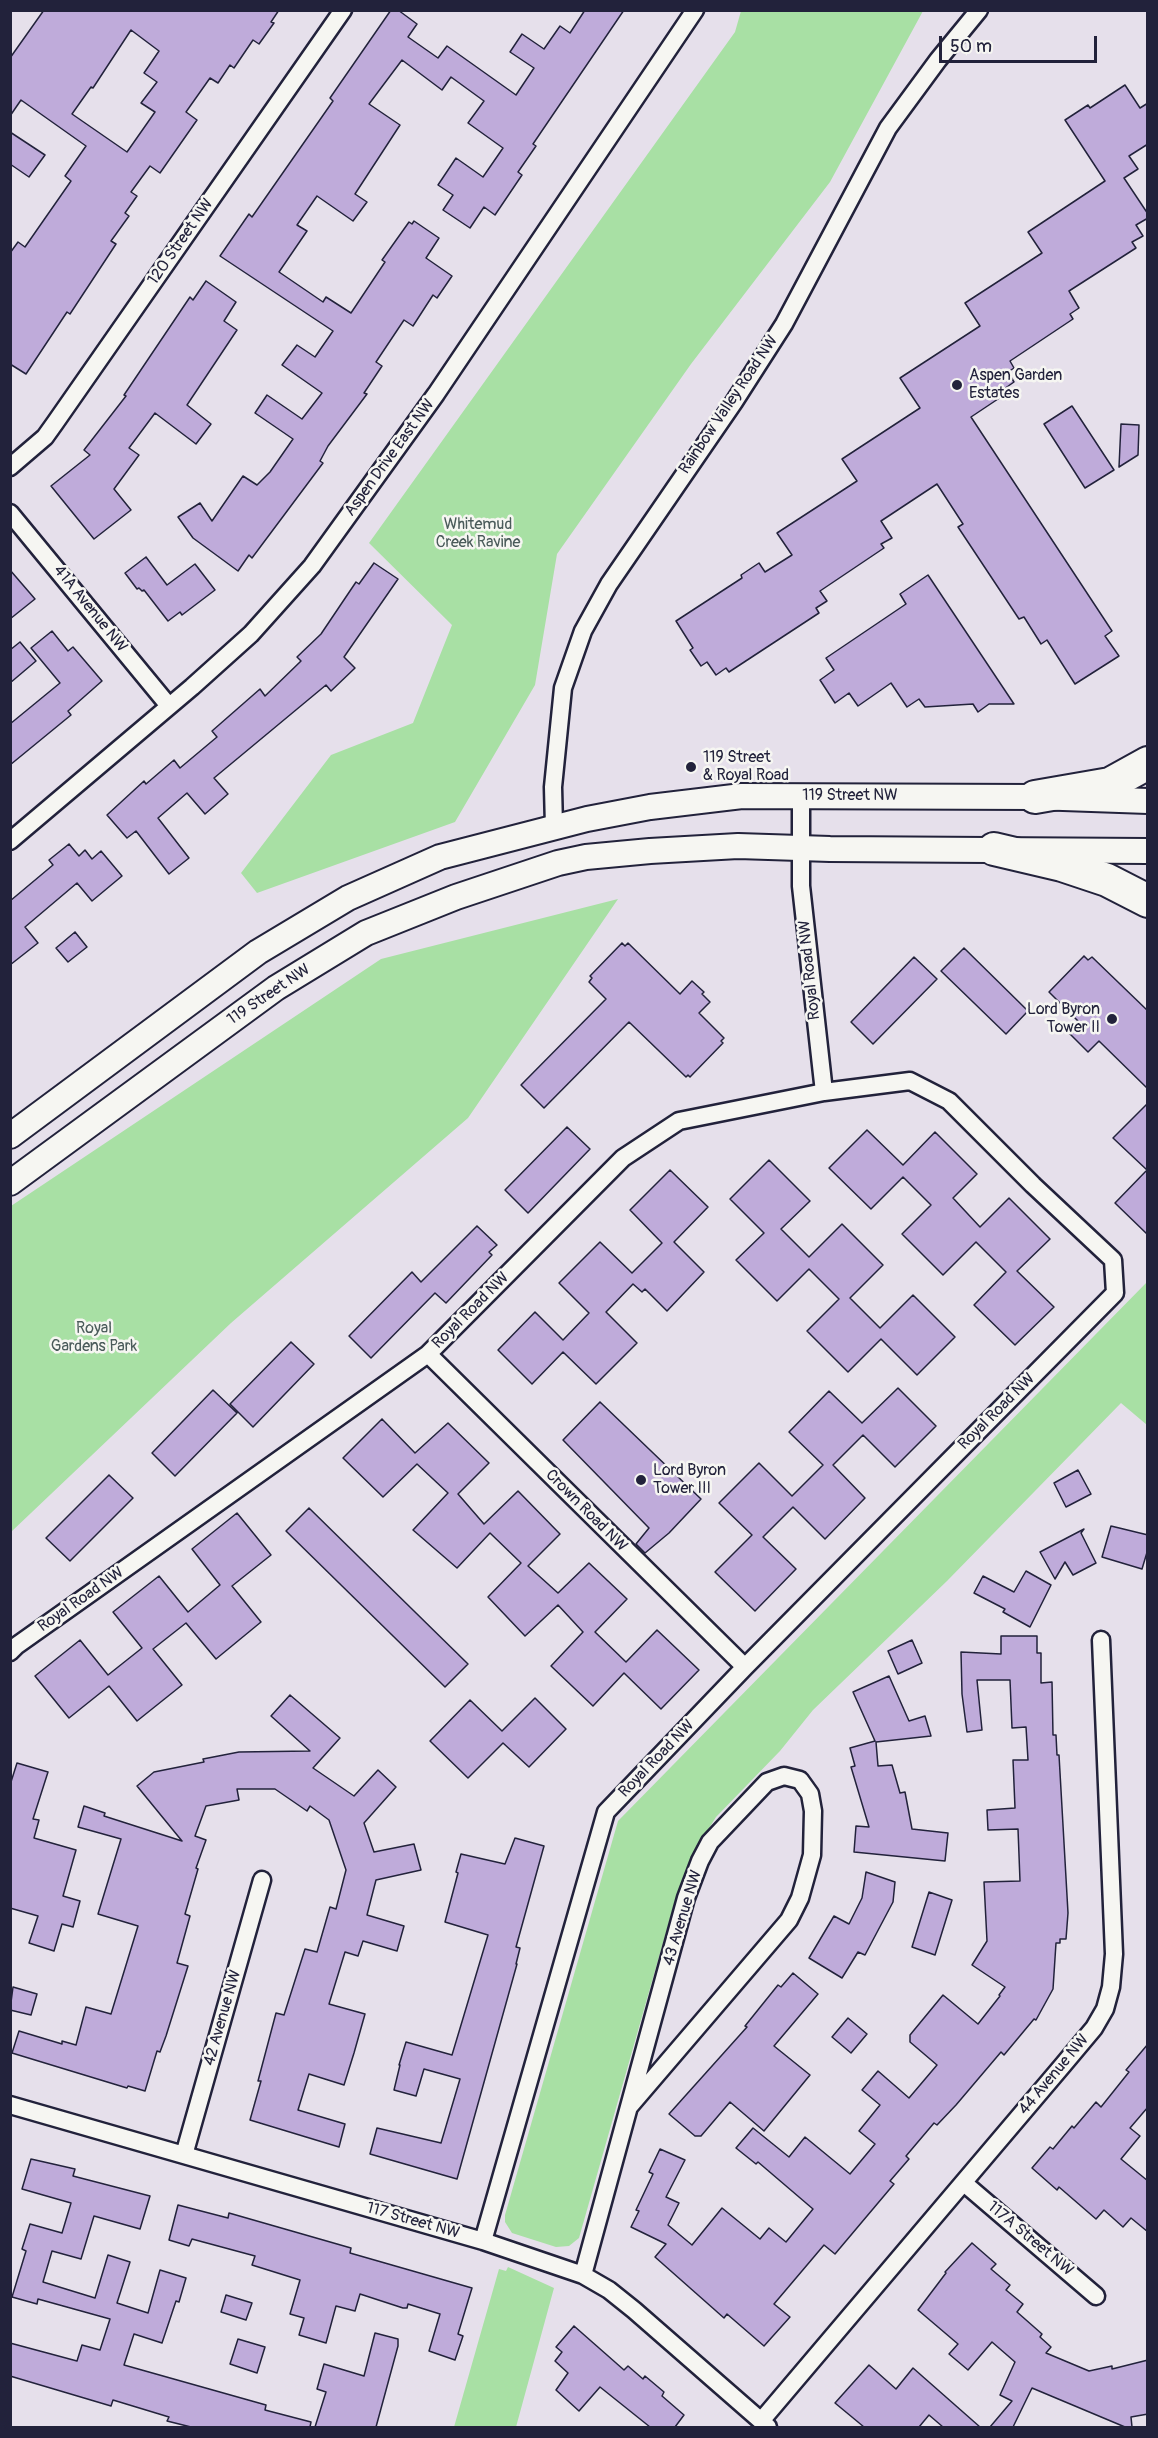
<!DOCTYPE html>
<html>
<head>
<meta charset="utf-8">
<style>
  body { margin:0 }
  #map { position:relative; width:1158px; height:2438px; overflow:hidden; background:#e6e0eb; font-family:Pangolin,sans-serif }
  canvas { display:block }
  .frame { position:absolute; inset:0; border:12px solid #22223b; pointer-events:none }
  .scale { position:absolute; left:939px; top:36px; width:158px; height:27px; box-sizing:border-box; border:3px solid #22223b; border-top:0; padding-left:8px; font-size:18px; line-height:21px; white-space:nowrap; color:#22223b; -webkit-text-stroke:4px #f6f6f2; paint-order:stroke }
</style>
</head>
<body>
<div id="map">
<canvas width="1158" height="2438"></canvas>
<div class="frame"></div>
<div class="scale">50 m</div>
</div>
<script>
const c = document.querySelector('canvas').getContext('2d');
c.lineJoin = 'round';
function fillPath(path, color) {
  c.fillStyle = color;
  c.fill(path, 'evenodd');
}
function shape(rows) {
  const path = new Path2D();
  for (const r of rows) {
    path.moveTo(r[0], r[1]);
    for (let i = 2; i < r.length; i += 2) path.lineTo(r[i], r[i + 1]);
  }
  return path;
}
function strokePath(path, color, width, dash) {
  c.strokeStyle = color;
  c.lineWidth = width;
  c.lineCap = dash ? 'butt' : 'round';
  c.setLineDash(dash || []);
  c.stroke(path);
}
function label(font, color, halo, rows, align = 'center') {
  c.font = font + ' Pangolin,sans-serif';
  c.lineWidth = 5;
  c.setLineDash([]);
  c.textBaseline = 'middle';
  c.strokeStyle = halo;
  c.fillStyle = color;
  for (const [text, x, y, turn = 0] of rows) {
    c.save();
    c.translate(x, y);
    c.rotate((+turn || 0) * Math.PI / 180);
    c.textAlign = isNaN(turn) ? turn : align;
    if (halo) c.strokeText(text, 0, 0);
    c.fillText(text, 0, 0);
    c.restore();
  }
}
const green = shape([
  [741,11,923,11,830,182,691,364,557,554,535,685,455,822,257,893,241,873,331,755,413,723,452,625,369,543,735,32],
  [618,899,468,1118,231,1323,11,1532,11,1206,381,959],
  [1147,1282,1147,1425,1121,1403,947,1581,813,1710,780,1751,716,1817,690,1859,672,1911,579,2238,569,2246,556,2247,512,2233,505,2222,505,2215,618,1821],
  [508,2267,554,2288,516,2427,454,2427,499,2269,506,2271]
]);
const building = shape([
  [44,10,279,10,271,22,274,23,259,44,253,40,234,68,230,65,218,83,210,78,186,112,197,120,160,173,150,166,131,192,137,196,125,213,129,216,111,241,116,244,70,314,67,312,26,374,10,364,10,253,18,242,25,247,71,181,65,176,86,146,21,100,10,116,10,58,44,10],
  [131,30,159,51,144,73,157,82,141,103,155,112,127,152,72,114,91,87,93,88,131,30],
  [391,10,398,10,417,24,408,37,438,58,447,46,516,95,534,68,510,52,522,34,544,49,560,26,570,33,585,10,624,10,533,144,536,146,518,172,522,175,495,215,484,207,470,228,443,210,453,195,438,185,456,158,483,177,503,148,468,123,484,101,451,77,442,90,402,60,369,104,400,125,355,194,367,202,353,221,317,196,297,225,307,231,279,272,323,302,326,297,351,313,385,262,382,260,409,222,412,224,414,221,439,238,426,258,452,276,437,298,433,295,413,326,404,320,376,362,382,366,364,393,367,394,328,446,320,461,323,463,252,558,249,555,238,571,193,538,178,517,200,503,212,521,243,476,257,485,270,472,293,439,255,413,267,395,302,419,322,393,282,365,297,345,315,357,333,331,220,256,249,214,252,217,333,101,330,98,391,10],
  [1125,85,1140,108,1148,103,1148,144,1129,156,1138,169,1124,178,1148,214,1148,218,1136,225,1143,236,1132,242,1136,248,1069,291,1079,308,1070,314,1073,319,1010,361,1014,368,1008,372,1014,382,1004,389,1007,393,971,417,1112,631,1105,636,1119,656,1075,684,1047,640,1041,644,1024,617,1019,619,958,527,963,524,937,484,881,521,892,538,881,544,884,548,820,591,827,601,816,608,819,613,729,672,726,668,716,675,707,662,701,666,690,650,693,648,676,621,742,578,741,575,759,563,765,572,792,555,777,533,857,481,842,459,920,408,900,378,980,326,965,303,1042,253,1028,232,1105,181,1065,120,1088,105,1090,108,1125,85],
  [10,132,45,155,29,177,10,164,10,132],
  [206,281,236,302,224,321,237,330,187,405,211,424,196,444,155,413,129,448,139,455,114,489,131,510,94,539,51,486,90,455,84,450,126,396,124,395,190,297,193,300,206,281],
  [1072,406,1114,470,1085,488,1044,424,1072,406],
  [1121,424,1139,425,1138,455,1119,467,1121,424],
  [146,557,167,585,195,564,215,590,182,615,180,612,168,621,144,590,142,591,139,588,137,589,125,573,146,557],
  [374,563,398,579,344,657,355,668,331,691,326,685,214,778,228,794,205,814,187,793,158,818,189,858,169,874,136,831,127,838,107,815,144,781,146,784,174,760,180,768,217,737,212,731,260,689,265,696,301,661,297,657,321,634,356,582,359,584,374,563],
  [10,570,35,599,10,619,10,570],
  [928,575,1014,704,989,704,978,712,973,704,925,707,919,699,907,707,891,683,858,706,849,693,835,703,820,680,834,670,826,658,906,604,900,594,928,575],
  [52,631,68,651,73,647,102,681,68,711,71,715,10,765,10,724,60,683,31,648,52,631],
  [20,642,36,661,10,683,10,650,20,642],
  [69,844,79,856,85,850,92,859,101,851,122,876,92,901,77,883,25,927,38,943,10,965,10,901,53,865,49,860,69,844],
  [75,932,87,947,68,962,56,948,75,932],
  [622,943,625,946,628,943,680,994,692,981,704,992,702,994,710,1002,699,1013,724,1038,721,1041,723,1043,690,1077,688,1075,686,1077,629,1022,544,1108,521,1085,606,999,589,982,592,978,590,976,622,943],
  [964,948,1028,1011,1006,1034,941,971,964,948],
  [1084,956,1088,960,1092,957,1148,1011,1148,1089,1099,1041,1088,1052,1068,1032,1078,1021,1049,992,1084,956],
  [914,957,937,979,873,1044,851,1022,914,957],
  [1148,1103,1148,1235,1115,1203,1147,1170,1113,1138,1148,1103],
  [567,1127,590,1149,528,1213,505,1190,567,1127],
  [867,1130,903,1165,935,1132,977,1174,953,1198,980,1227,1009,1198,1050,1239,1017,1271,1054,1307,1015,1345,974,1305,1006,1272,976,1242,943,1275,902,1234,931,1205,903,1177,871,1209,829,1168,867,1130],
  [769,1160,810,1201,781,1229,809,1257,842,1224,883,1265,850,1298,880,1328,913,1295,955,1337,917,1375,881,1339,848,1372,807,1331,839,1299,809,1269,777,1301,736,1260,764,1233,730,1199,769,1160],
  [670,1170,708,1207,674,1242,704,1272,667,1311,645,1289,642,1292,633,1284,606,1312,637,1343,596,1384,563,1352,532,1384,498,1350,535,1312,563,1340,589,1313,559,1283,600,1242,632,1273,662,1243,630,1210,670,1170],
  [477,1226,497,1245,489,1252,492,1255,446,1303,435,1293,371,1358,349,1336,412,1272,421,1282,477,1226],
  [291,1342,314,1364,253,1427,230,1404,291,1342],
  [898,1388,936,1426,895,1467,863,1435,833,1465,865,1498,825,1539,793,1507,763,1537,796,1569,755,1611,715,1572,752,1535,719,1503,759,1463,792,1496,823,1465,789,1432,829,1391,862,1423,898,1388],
  [213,1390,237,1413,175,1476,152,1453,213,1390],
  [600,1402,701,1499,669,1533,645,1553,636,1544,649,1528,563,1440,600,1402],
  [382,1419,415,1453,448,1423,489,1463,458,1494,484,1524,518,1491,560,1534,528,1566,558,1593,589,1563,627,1599,595,1632,626,1662,657,1630,699,1670,661,1709,624,1673,593,1706,551,1666,583,1632,558,1605,525,1636,488,1597,521,1563,490,1533,457,1568,413,1530,448,1493,417,1464,383,1497,343,1458,382,1419],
  [1078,1470,1091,1494,1066,1507,1054,1483,1078,1470],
  [109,1475,133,1498,70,1561,46,1538,109,1475],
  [309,1508,468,1664,445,1687,286,1531,309,1508],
  [237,1513,271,1555,232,1586,261,1622,216,1659,186,1623,153,1649,182,1685,137,1721,109,1686,69,1718,35,1676,80,1640,108,1675,142,1648,113,1612,159,1576,188,1612,220,1585,192,1549,237,1513],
  [1111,1526,1148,1535,1148,1549,1142,1569,1102,1557,1111,1526],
  [1084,1529,1081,1533,1096,1563,1073,1575,1065,1562,1055,1579,1040,1552,1084,1529],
  [1026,1571,1051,1585,1030,1627,1003,1612,1005,1609,974,1593,983,1576,1014,1592,1026,1571],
  [1001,1636,1037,1636,1037,1653,1041,1653,1041,1683,1052,1682,1053,1735,1056,1735,1057,1755,1059,1755,1068,1913,1066,1939,1060,1939,1060,1943,1056,1943,1053,1989,1036,2020,1034,2019,1004,2055,1001,2052,956,2105,937,2125,934,2123,906,2156,909,2159,890,2181,894,2184,835,2254,824,2245,774,2304,790,2317,764,2346,727,2314,724,2318,655,2257,666,2244,631,2227,639,2211,636,2210,653,2174,649,2172,660,2149,685,2160,666,2197,679,2203,668,2225,692,2245,722,2208,760,2239,769,2228,786,2242,813,2209,758,2162,756,2164,736,2148,753,2128,789,2157,805,2137,850,2174,875,2144,859,2131,880,2105,862,2090,878,2071,909,2098,937,2065,910,2042,910,2035,943,1995,978,2024,1000,1996,999,1995,1005,1987,972,1965,987,1941,984,1882,1020,1881,1018,1829,988,1830,987,1810,1015,1808,1013,1760,1028,1760,1026,1727,1012,1728,1010,1680,977,1680,982,1730,967,1732,962,1694,961,1652,1001,1654,1001,1636],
  [912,1640,922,1663,898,1674,888,1651,912,1640],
  [889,1676,909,1721,925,1716,931,1736,876,1742,878,1766,892,1765,900,1793,905,1792,912,1829,948,1833,945,1861,854,1852,856,1826,869,1827,851,1767,855,1766,850,1748,875,1741,853,1692,889,1676],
  [290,1695,340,1738,313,1768,354,1796,378,1770,396,1787,364,1823,374,1852,414,1844,421,1870,376,1880,367,1915,404,1926,397,1951,363,1941,358,1956,345,1952,329,2004,365,2014,354,2053,344,2085,309,2074,298,2110,345,2124,339,2147,250,2120,261,2081,258,2081,276,2013,284,2015,305,1949,317,1952,330,1907,336,1909,346,1870,329,1820,310,1806,307,1811,275,1789,237,1789,239,1800,206,1806,195,1836,206,1840,196,1868,198,1869,185,1914,190,1916,177,1963,188,1966,166,2036,160,2052,157,2051,145,2091,128,2086,127,2088,12,2053,19,2031,62,2044,62,2041,76,2045,86,2007,111,2014,138,1926,98,1914,121,1839,78,1827,84,1806,105,1813,104,1816,182,1841,137,1786,154,1772,204,1762,203,1759,239,1752,310,1751,271,1716,290,1695],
  [535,1698,566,1729,529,1767,503,1743,468,1778,430,1741,470,1700,502,1731,535,1698],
  [17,1763,48,1772,33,1819,39,1820,34,1838,76,1850,63,1896,80,1901,73,1927,62,1924,54,1951,29,1943,38,1916,10,1908,10,1785,17,1763],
  [515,1838,544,1846,516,1947,520,1948,516,1964,517,1964,457,2179,370,2154,377,2128,441,2143,460,2079,424,2069,416,2096,394,2090,400,2065,399,2065,406,2042,452,2055,488,1935,445,1922,458,1873,456,1872,461,1854,505,1864,515,1838],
  [866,1872,895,1882,893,1902,865,1955,858,1952,842,1978,809,1958,834,1916,849,1924,862,1898,866,1872],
  [929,1892,952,1900,935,1955,912,1947,929,1892],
  [793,1973,818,1994,774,2046,810,2075,764,2131,730,2102,701,2136,695,2136,669,2114,747,2027,745,2026,778,1985,781,1987,793,1973],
  [13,1987,37,1994,31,2015,10,2010,13,1987],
  [848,2018,867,2034,851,2053,832,2037,848,2018],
  [1148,2044,1148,2107,1130,2128,1140,2136,1121,2159,1148,2181,1148,2232,1131,2218,1123,2227,1104,2210,1096,2219,1059,2187,1057,2190,1032,2168,1050,2147,1053,2149,1072,2126,1074,2128,1096,2102,1101,2107,1129,2072,1126,2070,1148,2044],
  [31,2159,75,2169,73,2176,150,2196,140,2229,94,2216,81,2259,52,2251,43,2282,95,2298,108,2255,130,2262,117,2303,148,2313,160,2270,186,2278,179,2302,176,2301,162,2343,134,2334,124,2365,266,2405,265,2410,311,2422,310,2427,191,2427,167,2421,169,2417,113,2400,111,2406,10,2376,10,2343,77,2361,82,2345,100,2350,110,2319,38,2299,37,2304,12,2297,26,2251,22,2249,30,2224,62,2233,71,2203,22,2189,31,2159],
  [178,2205,228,2218,229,2213,351,2248,350,2253,472,2288,458,2334,463,2336,455,2360,429,2351,440,2314,408,2304,407,2308,403,2308,360,2294,355,2311,336,2306,326,2343,299,2335,304,2318,290,2314,300,2280,252,2265,255,2256,192,2239,189,2246,169,2240,178,2205],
  [972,2243,996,2264,991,2269,1010,2285,1006,2290,1023,2304,1017,2312,1042,2334,1040,2337,1051,2347,1046,2353,1089,2371,1112,2366,1112,2369,1148,2360,1148,2414,1131,2417,1132,2427,1125,2427,1032,2388,1013,2427,990,2427,1012,2401,1000,2395,1015,2362,992,2342,968,2370,949,2354,958,2344,918,2310,946,2273,945,2272,972,2243],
  [226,2295,252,2303,246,2320,221,2312,226,2295],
  [574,2326,624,2370,628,2366,643,2379,645,2376,664,2392,662,2396,684,2415,675,2427,650,2427,600,2387,579,2411,556,2390,568,2373,555,2361,562,2352,556,2347,574,2326],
  [375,2333,398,2339,398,2346,376,2427,315,2427,326,2392,317,2389,324,2364,364,2376,375,2333],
  [238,2339,265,2347,257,2373,230,2364,238,2339],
  [869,2365,896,2389,913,2368,980,2427,943,2427,929,2415,919,2427,864,2427,835,2403,869,2365]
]);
const street = shape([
  [10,467,45,437,55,423,343,10],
  [10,513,169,706],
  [801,795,801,886,824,1092],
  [554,827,553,787,563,688,583,631,609,584,734,402,784,324,888,128,938,60,979,10],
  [10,841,192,687,251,634,312,566,436,394,695,10],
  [428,1354,745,1667],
  [10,1652,16,1646,428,1354,623,1158,679,1121,824,1092,910,1081,949,1101,1033,1185,1113,1260,1115,1293,745,1667,606,1812,483,2241],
  [10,2105,483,2241,583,2275,609,2290,634,2310,768,2427],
  [184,2155,262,1880],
  [964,2183,1096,2296],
  [583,2275,686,1898,700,1861,710,1842,767,1782,784,1776,800,1780,810,1794,813,1811,812,1855,800,1898,789,1920,629,2107],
  [761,2421,1063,2065,1094,2028,1105,2009,1111,1987,1114,1954,1101,1640]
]);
const secondary = shape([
  [10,1136,258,952,348,898,440,857,587,819,650,807,742,796,1035,797,1148,801],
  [10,1183,276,988,366,933,456,897,558,863,586,857,650,851,738,846,830,849,1148,851]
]);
const highway = shape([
  [1035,797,1110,784,1148,763],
  [994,849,1062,865,1107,880,1148,901]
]);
const markers = [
  [957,385,6,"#22223b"],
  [691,767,6,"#22223b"],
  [1112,1019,6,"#22223b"],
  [641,1480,6,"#22223b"]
];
const streetNames = [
  ["120 Street NW",181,242,-55],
  ["Rainbow Valley Road NW",729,405,-56],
  ["Aspen Drive East NW",390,458,-54],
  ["41A Avenue NW",90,609,51],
  ["119 Street NW",850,796],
  ["Royal Road NW",810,970,-96],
  ["119 Street NW",269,995,-34],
  ["Royal Road NW",471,1311,-45],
  ["Royal Road NW",997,1412,-45],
  ["Crown Road NW",586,1511,45],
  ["Royal Road NW",81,1600,-35],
  ["Royal Road NW",657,1759,-46],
  ["43 Avenue NW",683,1918,-73],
  ["42 Avenue NW",223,2018,-74],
  ["44 Avenue NW",1054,2075,-50],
  ["117 Street NW",413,2221,16],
  ["117A Street NW",1030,2239,40]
];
const poiNames = [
  ["Aspen Garden",969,376],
  ["Estates",969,394],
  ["119 Street",703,758],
  ["& Royal Road",703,776],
  ["Lord Byron",1100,1010,"right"],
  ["Tower II",1100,1028,"right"],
  ["Lord Byron",653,1471],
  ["Tower III",653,1489]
];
const parkNames = [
  ["Whitemud",478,525],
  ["Creek Ravine",478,543],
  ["Royal",94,1329],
  ["Gardens Park",94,1347]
];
fillPath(green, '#a8e0a4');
fillPath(building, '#bfabda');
strokePath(building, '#22223b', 1.5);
strokePath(street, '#22223b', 21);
strokePath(secondary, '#22223b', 28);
strokePath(highway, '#22223b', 36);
strokePath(street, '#f6f6f2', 16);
strokePath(secondary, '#f6f6f2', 24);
strokePath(highway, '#f6f6f2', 32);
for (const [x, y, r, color] of markers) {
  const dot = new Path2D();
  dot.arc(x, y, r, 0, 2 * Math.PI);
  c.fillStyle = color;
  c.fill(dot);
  strokePath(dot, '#f6f6f2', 2);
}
label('16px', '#22223b', '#f6f6f2', streetNames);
label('16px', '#22223b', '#f6f6f2', poiNames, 'left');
label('16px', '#4a5b5a', '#f6f6f2', parkNames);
</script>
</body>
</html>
